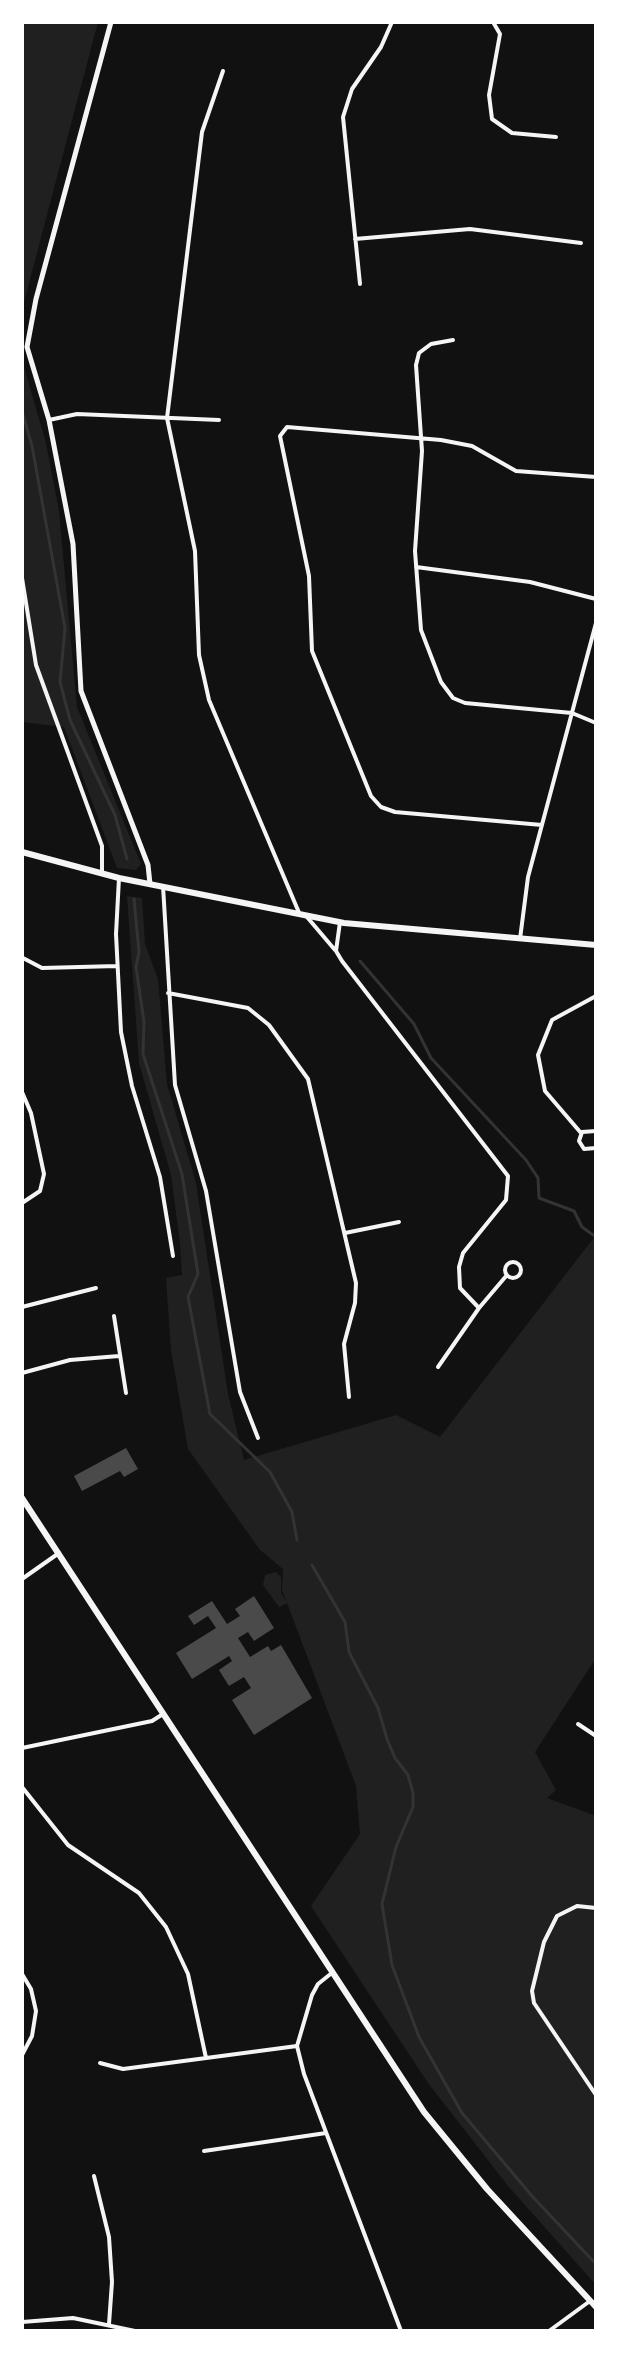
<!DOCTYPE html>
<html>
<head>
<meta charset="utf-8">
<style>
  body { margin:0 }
  #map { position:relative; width:618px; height:2353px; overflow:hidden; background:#111; font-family:Merriweather,serif }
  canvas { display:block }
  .frame { position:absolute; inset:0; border:24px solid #fff; pointer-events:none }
</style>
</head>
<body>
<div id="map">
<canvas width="618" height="2353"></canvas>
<div class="frame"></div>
</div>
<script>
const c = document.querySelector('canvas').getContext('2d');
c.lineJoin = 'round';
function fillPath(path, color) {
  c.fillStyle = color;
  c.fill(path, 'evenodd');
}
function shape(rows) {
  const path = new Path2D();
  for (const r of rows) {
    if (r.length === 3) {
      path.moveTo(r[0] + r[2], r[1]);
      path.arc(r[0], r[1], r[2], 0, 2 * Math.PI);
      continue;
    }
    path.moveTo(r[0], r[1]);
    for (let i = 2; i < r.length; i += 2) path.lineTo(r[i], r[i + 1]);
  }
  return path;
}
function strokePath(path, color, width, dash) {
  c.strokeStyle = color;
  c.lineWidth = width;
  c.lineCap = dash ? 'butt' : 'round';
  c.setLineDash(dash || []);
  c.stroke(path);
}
const green = shape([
  [22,22,98,22,24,302,22,326],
  [22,360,46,443,59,511,77,707,141,864,136,870,117,868,64,727,22,722],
  [127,896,142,898,145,944,158,979,167,1084,196,1183,228,1394,244,1460,396,1415,440,1437,596,1235,596,1658,535,1752,556,1790,547,1798,596,1816,596,2285,508,2186,428,2083,311,1906,360,1834,356,1786,287,1603,279,1607,263,1585,265,1575,276,1572,281,1577,281,1593,287,1602,282,1591,283,1569,260,1550,188,1449,171,1350,166,1278,182,1275,180,1243,171,1175,139,1063]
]);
const stream = shape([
  [22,411,32,446,65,628,60,682,70,720,115,815,127,859],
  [134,899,139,952,136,967,144,1022,143,1054,182,1174,198,1274,188,1297,210,1414,270,1472,292,1512,297,1540],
  [360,961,414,1024,431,1058,526,1160,538,1178,539,1198,574,1211,582,1227,596,1237],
  [312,1565,345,1622,349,1652,378,1708,387,1739,395,1758,408,1775,413,1793,413,1807,396,1847,382,1904,392,1965,419,2037,462,2113,532,2196,594,2262]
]);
const building = shape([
  [126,1448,138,1469,124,1477,120,1471,82,1491,74,1476],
  [254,1596,274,1628,254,1641,248,1632,238,1638,250,1657,268,1646,271,1651,281,1645,312,1698,254,1735,232,1700,251,1688,244,1677,229,1686,219,1670,232,1661,229,1656,192,1679,176,1653,216,1628,208,1616,194,1625,188,1616,212,1601,227,1624,240,1616,235,1609]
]);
const minor = shape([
  [493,22,500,34,489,95,492,119,512,133,556,137],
  [223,71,202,132,167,418,195,551,199,655,209,700,300,915],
  [355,239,470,229,581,243],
  [360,284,343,117,352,89,381,47,392,22],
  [453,340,431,344,419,353,416,365,422,451,415,551,421,630,441,682,453,698,465,703,572,713,596,723],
  [49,420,77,414,219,420],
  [416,567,530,582,596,599],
  [22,578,36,665,102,846,102,874],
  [542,825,395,812,381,807,371,796,312,651,309,576,280,436,287,427,441,440,472,446,516,471,596,477],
  [119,878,116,934,121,1032,132,1086,160,1177,173,1256],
  [163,886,175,1085,206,1191,240,1392,258,1438],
  [307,917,335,950],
  [340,922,336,951,342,961,508,1176,506,1200,463,1253,459,1267,460,1288,479,1308],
  [520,939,528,877,596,623],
  [23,958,42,968,117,966],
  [168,993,248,1008,269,1025,308,1079,356,1283,355,1303,344,1344,349,1397],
  [22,1092,31,1113,44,1174,40,1191,22,1203],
  [596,1131,582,1132,579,1141,584,1149,596,1148],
  [581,1133,545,1091,538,1055,552,1020,596,996],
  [345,1233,399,1222],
  [513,1270,8],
  [22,1307,96,1288],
  [114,1316,126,1393],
  [438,1367,479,1308,507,1275],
  [22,1373,70,1360,119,1356],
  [22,1579,59,1553],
  [578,1724,596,1736],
  [22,1748,152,1721,163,1714],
  [22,1787,68,1845,139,1893,166,1927,188,1974,206,2058],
  [596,1908,577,1906,557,1916,544,1942,532,1991,534,2003,596,2095],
  [333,1972,318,1984,312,1995,297,2046,304,2074,401,2331],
  [22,1974,31,1989,36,2011,32,2036,22,2055],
  [100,2063,123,2069,297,2046],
  [204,2151,326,2133],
  [94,2176,109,2237,112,2282,109,2324],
  [22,2322,73,2318,135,2331],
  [549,2331,590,2301]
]);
const tertiary = shape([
  [111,22,36,299,27,347,49,420,73,544,81,691,148,865,150,884]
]);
const secondary = shape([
  [22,852,119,878,344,923,596,945]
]);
const primary = shape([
  [22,1498,424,2112,487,2189,596,2307]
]);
fillPath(green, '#202020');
strokePath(stream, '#333', 3);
fillPath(building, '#4a4a4a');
strokePath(minor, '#f5f5f5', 4);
strokePath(tertiary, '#f5f5f5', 5);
strokePath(secondary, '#f5f5f5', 6);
strokePath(primary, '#f5f5f5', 6);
</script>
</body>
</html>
